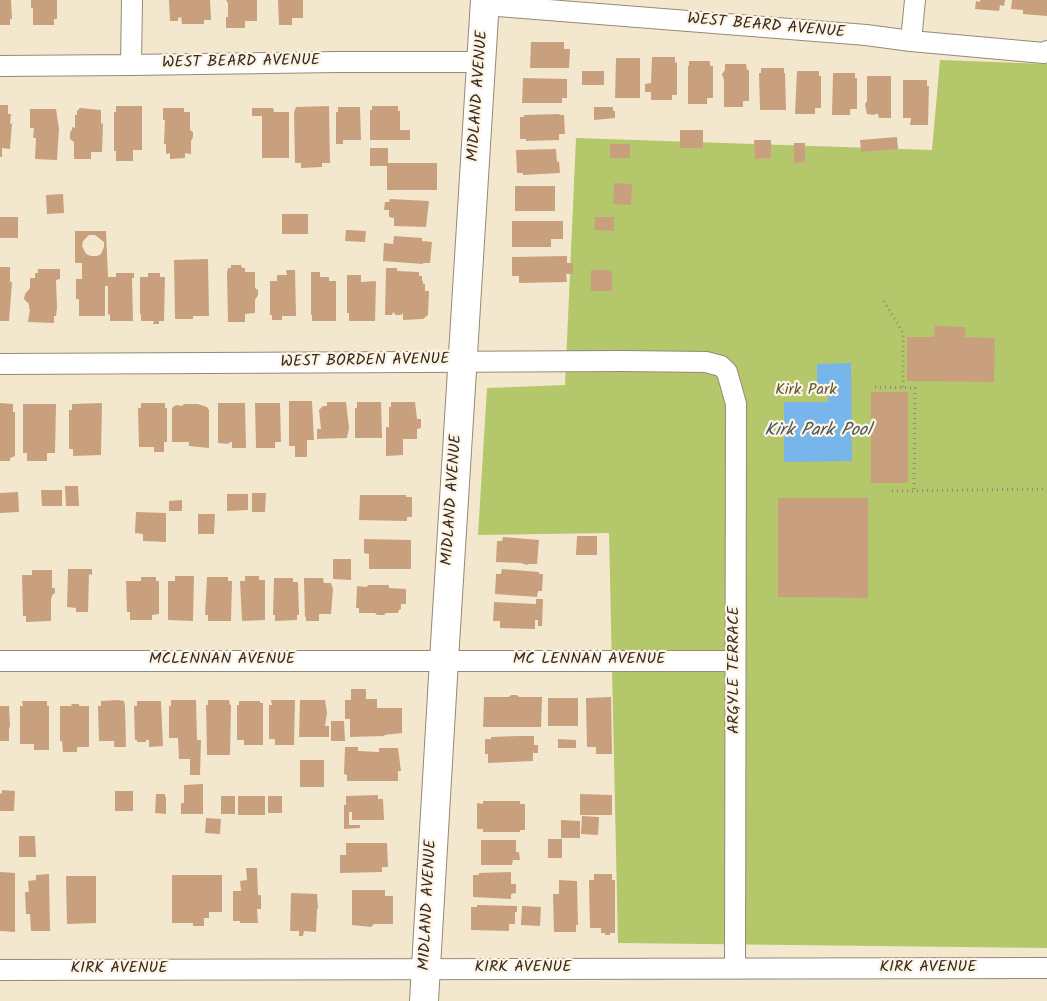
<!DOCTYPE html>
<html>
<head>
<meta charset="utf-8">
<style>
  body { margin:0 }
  canvas { display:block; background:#f3e8cd }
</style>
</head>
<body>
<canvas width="1047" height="1001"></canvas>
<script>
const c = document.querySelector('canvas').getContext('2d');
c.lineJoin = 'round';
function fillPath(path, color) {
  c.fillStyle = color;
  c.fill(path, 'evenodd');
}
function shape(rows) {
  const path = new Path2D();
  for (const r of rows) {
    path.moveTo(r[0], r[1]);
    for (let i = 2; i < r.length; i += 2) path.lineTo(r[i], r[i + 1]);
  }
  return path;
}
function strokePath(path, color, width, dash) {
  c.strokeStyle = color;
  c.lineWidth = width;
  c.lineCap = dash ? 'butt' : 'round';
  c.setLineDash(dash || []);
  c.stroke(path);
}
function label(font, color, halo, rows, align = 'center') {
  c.font = font + ' Kalam,sans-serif';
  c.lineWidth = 4.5;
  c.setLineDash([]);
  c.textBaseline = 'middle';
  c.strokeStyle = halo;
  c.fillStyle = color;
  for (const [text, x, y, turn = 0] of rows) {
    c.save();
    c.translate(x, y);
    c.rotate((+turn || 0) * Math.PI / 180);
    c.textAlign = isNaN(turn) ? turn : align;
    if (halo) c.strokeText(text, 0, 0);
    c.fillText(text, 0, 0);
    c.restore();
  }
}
const green = shape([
  [940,60,1047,64,1047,948,618,943,609,533,478,535,487,388,565,385,576,138,932,150]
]);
const water = shape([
  [851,363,852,461,784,462,784,402,828,402,828,392,817,393,817,364]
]);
const building = shape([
  [0,0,11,0,12,19,10,19,10,25,0,25],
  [31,0,57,0,57,19,54,19,54,25,33,25,33,8,31,8],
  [169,0,210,0,211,20,204,20,204,24,182,24,181,17,178,18,178,21,170,21],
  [226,0,257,0,257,21,245,21,245,28,226,28,226,17,228,17,228,3],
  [278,0,303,0,303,18,292,18,292,25,279,25],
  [980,0,1005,0,1004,6,1000,5,999,11,975,9,976,1,980,2],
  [1012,0,1047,0,1047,16,1023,14,1023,10,1011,9],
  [531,42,564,42,564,49,570,49,569,68,530,68],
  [652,57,675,57,675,63,677,62,677,95,672,95,672,100,651,100,651,92,645,92,645,84,651,83],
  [616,58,640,58,640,98,615,98],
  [689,61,710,61,710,66,713,66,713,98,707,98,707,104,688,104,688,66,689,66],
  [725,64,746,64,747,70,749,70,749,101,743,101,743,107,724,107,724,80,722,74,725,70],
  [761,68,784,68,784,73,785,73,786,110,760,110,759,73,761,73],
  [582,71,604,71,604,85,582,85],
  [797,71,819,71,819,76,821,76,821,108,815,108,815,114,795,114],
  [833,73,855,73,855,78,857,78,857,109,850,109,850,115,832,115],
  [867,76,891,76,891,118,879,118,878,114,875,114,875,115,867,114,865,104,867,101],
  [523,78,567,79,567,98,562,98,562,103,522,103],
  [903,80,927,80,927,86,929,86,928,125,910,125,911,118,903,118],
  [0,105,8,105,8,114,11,114,10,124,12,123,10,149,2,148,2,157,0,157],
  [116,106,142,106,142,150,133,150,133,161,116,161,116,151,114,151,114,112,116,112],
  [329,106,330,163,322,163,322,167,301,168,301,163,295,163,294,112,296,107],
  [372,106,398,106,398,111,400,111,400,130,410,130,410,140,370,140,370,110,372,110],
  [338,107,360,107,361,140,343,140,343,144,336,144,336,112,338,112],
  [594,107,613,107,613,111,615,111,615,118,594,120],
  [80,108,101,110,101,124,103,123,102,152,91,152,91,159,74,159,74,142,70,139,70,132,72,130,72,127,75,128,75,115,77,115,77,111],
  [163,108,184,108,184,112,190,112,190,130,193,132,193,137,191,141,191,154,185,153,185,158,170,159,170,153,166,154,166,144,164,144,165,120,163,120],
  [252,108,273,108,274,112,289,112,289,158,262,158,262,116,252,116],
  [30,109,56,109,59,129,57,160,35,159,36,138,33,138,34,128,30,128],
  [559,114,560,115,564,115,565,134,559,134,559,140,526,141,526,139,520,139,520,117,524,117,524,115],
  [680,130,703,130,703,148,680,148],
  [897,137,898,149,861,152,860,140],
  [754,140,771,140,771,158,755,159],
  [794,143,805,143,805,162,794,163],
  [610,144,630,144,630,158,610,158],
  [370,148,388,148,388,163,437,163,437,190,387,190,387,166,370,166],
  [556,149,557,162,559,161,560,173,523,175,523,173,517,173,516,150],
  [614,183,632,184,631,205,613,204],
  [515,186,555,186,555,211,515,211],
  [63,194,64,213,47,214,46,195],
  [390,199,429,201,426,227,394,226,394,218,389,217,389,210,384,210,385,202,389,202],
  [282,214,308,214,308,234,282,234],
  [0,217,18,217,18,238,0,238],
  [595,217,614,217,614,231,594,230],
  [512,221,563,221,563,239,551,239,551,247,512,247],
  [346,230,366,231,365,242,345,241],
  [75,231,106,231,108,277,116,277,116,273,134,273,134,278,132,278,133,321,110,321,110,314,108,315,108,286,105,286,105,316,79,316,79,299,76,299,76,279,82,279,82,263,75,263],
  [89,235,95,235,104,242,104,247,101,254,97,256,91,256,86,254,82,246,83,241],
  [394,236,422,238,422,241,432,242,430,263,423,263,423,264,383,261,384,243,393,244],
  [567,256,567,263,573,263,573,274,566,274,567,282,519,283,519,276,512,276,512,257],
  [208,259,209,316,193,316,193,319,175,319,174,260],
  [231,265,241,265,242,268,245,268,245,272,255,272,255,288,258,290,258,295,255,300,255,313,245,314,245,322,228,322,227,273,228,268,231,268],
  [0,267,10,267,10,282,12,282,9,321,0,321],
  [386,268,397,268,397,271,419,272,419,276,422,276,422,281,423,281,423,284,425,284,425,291,429,291,428,315,423,319,403,320,403,313,401,315,396,315,393,312,392,315,385,315],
  [38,269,60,269,60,279,56,280,57,308,56,316,54,316,54,323,28,322,30,309,29,309,29,304,24,299,25,294,30,288,30,278,35,278,35,273,38,273],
  [286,270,295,270,296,316,282,316,282,320,272,320,272,315,270,315,270,281,277,281,277,275,287,275],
  [591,270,610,270,612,272,612,291,591,291],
  [311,272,320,272,320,277,329,277,329,281,336,281,336,321,312,321,312,315,311,315],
  [148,273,160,273,160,277,165,277,164,321,159,321,159,324,153,324,154,321,141,321,141,314,140,314,140,277,148,277],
  [347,275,361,275,361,282,376,281,375,321,349,321,349,313,347,313],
  [935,326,966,327,965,337,995,338,994,382,907,381,907,337,934,337],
  [871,392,908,392,908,483,871,483],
  [289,401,312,401,314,440,307,440,307,457,295,457,295,446,289,446],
  [327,402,346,402,349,428,347,438,317,439,317,429,321,429,319,410,323,406,327,406],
  [357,402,381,402,382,438,355,438,355,408,357,408],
  [391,402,415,402,417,419,421,419,421,428,417,429,417,439,403,439,403,455,386,456,386,427,389,427,389,407,391,407],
  [0,403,13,404,13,412,15,412,15,456,10,458,10,461,0,461],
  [102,403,101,455,73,456,73,449,69,449,69,410,72,410,72,404],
  [141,403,165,403,165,408,167,408,167,442,164,442,164,452,154,452,154,447,139,447,138,408,141,408],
  [218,403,245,403,246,448,232,448,232,442,228,443,229,444,218,443],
  [255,403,280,403,281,442,275,442,275,448,256,448],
  [23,404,56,404,55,453,47,453,47,461,27,461,27,453,23,453],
  [184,404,198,404,207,407,209,410,209,448,189,446,189,442,172,442,172,408,176,405,182,406],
  [65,486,78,486,79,506,66,506],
  [41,490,62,490,62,506,42,506],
  [18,492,19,512,0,513,0,493],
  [252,493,266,493,265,512,252,512],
  [227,494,248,494,248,510,227,511],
  [360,495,406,495,406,497,412,497,412,517,407,517,407,521,359,520],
  [778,498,868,498,868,598,778,597],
  [182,500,182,511,169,511,169,501],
  [136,512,166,513,166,542,143,541,143,534,135,533],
  [198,514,215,514,214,534,198,534],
  [577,536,597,536,597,555,576,555],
  [503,537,539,540,537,564,528,564,527,565,521,563,496,562,497,541,502,541],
  [364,539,411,540,411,569,369,569,369,554,364,553],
  [333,559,351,559,351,580,333,579],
  [68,569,92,569,92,575,89,574,88,612,76,612,76,608,67,607],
  [502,569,539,572,539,574,543,574,542,591,538,591,537,597,495,594,496,574,501,574],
  [32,570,52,570,52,588,55,588,55,593,53,594,51,599,51,621,26,622,26,616,23,616,22,575,32,575],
  [175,576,194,576,193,621,168,620,168,581,175,581],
  [245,576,259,576,259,580,265,580,265,620,242,621,240,581,245,581],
  [141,577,156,577,156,581,159,581,159,614,152,615,152,620,130,620,130,612,127,612,126,581,141,581],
  [207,577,228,577,228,581,232,581,231,621,208,621,208,615,205,615],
  [274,578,293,578,293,582,298,582,299,615,297,615,297,620,275,621,275,615,273,615],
  [304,578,323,578,324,583,331,583,333,589,331,614,319,614,319,621,306,621,306,617,305,617],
  [368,585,389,585,389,588,406,589,406,604,401,604,401,609,399,610,398,613,386,613,384,615,377,615,375,613,359,613,359,608,356,608,357,586,367,587],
  [536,599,543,599,542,626,538,626,538,620,535,620,535,629,500,628,500,621,493,621,494,602,536,604],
  [351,689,366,689,366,699,377,699,377,708,402,708,402,733,384,735,385,736,350,737,350,719,345,719,345,700,351,700],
  [511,695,517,695,519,697,542,697,541,727,483,727,484,697,509,697],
  [611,697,612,754,596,754,596,747,587,747,586,698],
  [548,698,578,698,578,726,548,726],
  [118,700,124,701,125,706,126,747,114,747,114,741,99,741,98,706,101,706,101,701],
  [171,700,196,700,197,740,201,740,200,775,190,775,190,759,179,759,178,738,169,738,169,706,171,706],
  [208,700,229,700,230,705,231,705,230,755,207,755,206,705,208,705],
  [271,700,295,700,294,745,275,745,275,739,269,739,269,705,272,705],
  [300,700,325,700,327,713,325,726,329,726,329,737,299,737],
  [22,701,47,701,47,706,49,706,49,750,34,750,34,744,20,744,20,706,23,706],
  [137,701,161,701,163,746,149,747,149,740,146,740,146,742,137,742,137,740,135,740,134,706,137,706],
  [239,701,260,701,260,703,263,703,263,745,244,745,244,740,237,740,237,705,239,705],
  [71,704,79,704,79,706,89,706,89,747,77,747,77,752,63,752,62,741,60,741,60,706,72,706],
  [0,706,9,706,10,726,9,729,9,741,0,741],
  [331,721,344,721,345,741,331,741],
  [518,736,534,736,534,745,538,745,538,753,533,753,533,761,488,763,488,754,485,754,485,739,491,739,491,737],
  [558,739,576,740,576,748,558,748],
  [345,747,358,747,358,751,379,752,379,748,398,748,401,771,398,771,398,781,347,781,347,775,344,774],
  [300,760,324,760,324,787,300,787],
  [203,784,203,814,181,814,181,803,184,803,184,785],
  [2,790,15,791,14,811,0,811,0,793,2,794],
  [115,791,133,791,133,811,115,811],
  [156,794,165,794,165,797,166,797,166,814,155,813],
  [580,794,612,795,612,815,580,815],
  [378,795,378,799,383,799,384,820,352,820,352,812,349,812,349,825,360,825,360,828,344,829,344,805,346,805,346,796],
  [221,796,235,796,235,814,221,814],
  [238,796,265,796,265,815,238,815],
  [268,796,282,796,282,813,268,813],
  [483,801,520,801,520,804,525,804,525,830,520,830,520,832,483,832,483,829,477,829,477,803,483,804],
  [582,816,599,817,598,835,581,834],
  [206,818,221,819,220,834,205,833],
  [561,820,580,821,580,838,561,838],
  [19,836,35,836,36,857,19,857],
  [548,839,562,839,562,858,548,858],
  [481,840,516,840,516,852,519,852,520,860,513,860,512,865,481,865],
  [346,843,387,843,388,867,382,867,382,872,340,873,340,855,346,855],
  [246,868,257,868,258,895,261,895,261,909,257,909,258,923,240,923,240,921,233,921,233,891,241,891,240,881,247,880],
  [0,872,15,873,15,932,0,931],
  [511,872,511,884,516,884,516,893,511,894,511,899,473,897,473,875,479,875,479,873],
  [49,874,50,931,31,931,30,914,26,914,25,892,29,892,28,881,36,880,36,875],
  [594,874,612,874,612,880,615,880,615,933,610,933,610,935,605,935,605,933,601,933,601,928,590,928,589,880,594,880],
  [172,875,222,875,222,912,209,912,209,918,204,918,204,926,193,926,193,923,172,923],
  [66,876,96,876,96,923,67,924],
  [559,880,577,881,578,925,576,925,576,932,554,932,553,894,559,894],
  [352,890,385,890,385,896,393,896,393,924,374,924,371,927,352,925],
  [291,893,317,894,318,908,317,909,316,932,304,931,303,936,299,936,299,931,290,931],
  [477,905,517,906,517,912,515,912,515,924,509,924,509,931,471,930,471,907,477,907],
  [522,906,541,907,540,926,521,925]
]);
const path = shape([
  [884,301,903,333,903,387],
  [875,387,915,388,914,491],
  [892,491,1047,489]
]);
const street = shape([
  [485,5,866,35,911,41,1044,53,1047,51],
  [911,41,915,0],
  [131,65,132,0],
  [0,66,131,65,338,62,481,62],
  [0,364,623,361,706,362,721,366,727,372,736,404,735,968],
  [0,661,735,661],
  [0,970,1047,968]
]);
const secondary = shape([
  [424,1001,444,660,485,0]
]);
const streetNames = [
  ["WEST BEARD AVENUE",766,27,5],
  ["WEST BEARD AVENUE",241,63,-1],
  ["MIDLAND AVENUE",479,96,-86],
  ["WEST BORDEN AVENUE",365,362,-1],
  ["MIDLAND AVENUE",453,500,-86],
  ["MCLENNAN AVENUE",222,660],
  ["MC LENNAN AVENUE",589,660],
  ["ARGYLE TERRACE",735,670,-90],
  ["MIDLAND AVENUE",429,905,-87],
  ["KIRK AVENUE",523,968],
  ["KIRK AVENUE",928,968],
  ["KIRK AVENUE",119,969]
];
const parkNames = [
  ["Kirk Park",806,391]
];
const waterNames = [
  ["Kirk Park Pool",818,432]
];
fillPath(green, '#b4c86b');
fillPath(water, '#78b5ea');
fillPath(building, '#c9a07e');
strokePath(street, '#978976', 22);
strokePath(secondary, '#978976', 30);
strokePath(path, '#978976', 3, [1, 4]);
strokePath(street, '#fff', 20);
strokePath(secondary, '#fff', 28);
label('16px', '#3b2a1e', '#fcf5e5', streetNames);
label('16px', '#5f5935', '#fcf5e5', parkNames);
label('italic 18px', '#4d545b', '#fcf5e5', waterNames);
</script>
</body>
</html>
